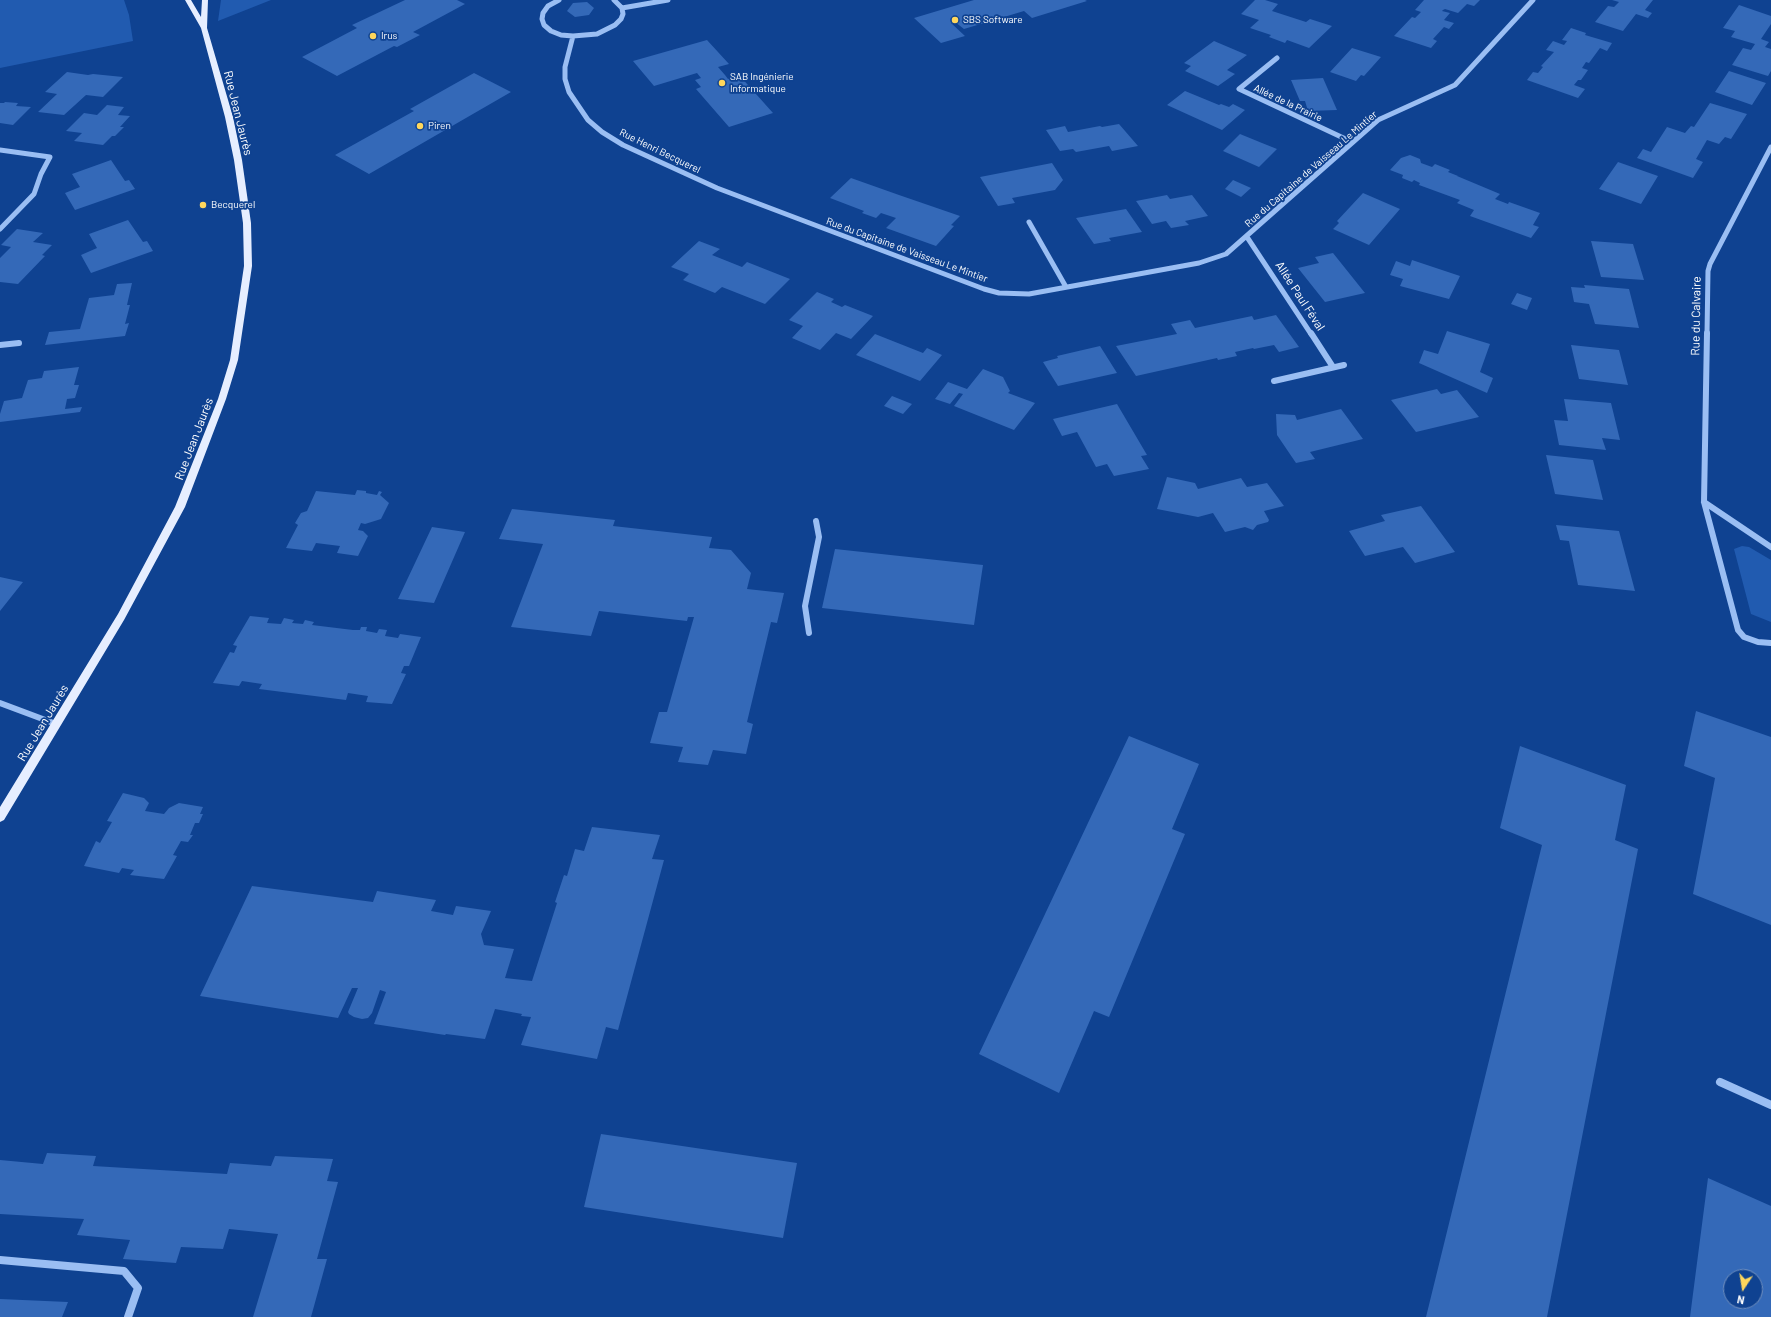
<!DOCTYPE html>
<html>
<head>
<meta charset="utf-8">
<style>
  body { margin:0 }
  #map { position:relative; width:1771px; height:1317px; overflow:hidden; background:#0f4291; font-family:Barlow,sans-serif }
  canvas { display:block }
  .north { position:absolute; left:1723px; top:1269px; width:40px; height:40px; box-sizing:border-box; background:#0f4291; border:1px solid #6f8ebd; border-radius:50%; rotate:192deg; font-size:11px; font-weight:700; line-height:16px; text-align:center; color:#fff }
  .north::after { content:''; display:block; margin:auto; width:14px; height:18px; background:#ffd75c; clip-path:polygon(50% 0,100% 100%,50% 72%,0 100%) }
</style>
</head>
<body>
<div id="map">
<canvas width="1771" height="1317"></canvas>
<div class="north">N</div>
</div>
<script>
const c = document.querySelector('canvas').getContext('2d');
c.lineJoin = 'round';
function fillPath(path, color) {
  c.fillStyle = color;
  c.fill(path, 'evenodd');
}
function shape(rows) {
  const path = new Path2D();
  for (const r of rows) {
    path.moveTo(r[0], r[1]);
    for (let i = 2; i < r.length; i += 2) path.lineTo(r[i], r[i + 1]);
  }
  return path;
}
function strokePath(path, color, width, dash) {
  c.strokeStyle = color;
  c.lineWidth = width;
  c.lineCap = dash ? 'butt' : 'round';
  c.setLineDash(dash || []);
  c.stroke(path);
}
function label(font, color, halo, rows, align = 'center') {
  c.font = font + ' Barlow,sans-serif';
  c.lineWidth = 3.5;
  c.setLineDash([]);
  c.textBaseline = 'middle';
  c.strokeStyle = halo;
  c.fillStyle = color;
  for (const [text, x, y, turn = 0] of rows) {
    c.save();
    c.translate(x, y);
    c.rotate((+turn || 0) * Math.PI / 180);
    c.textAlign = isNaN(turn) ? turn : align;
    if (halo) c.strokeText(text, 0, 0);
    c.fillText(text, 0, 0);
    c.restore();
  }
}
const green = shape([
  [0,0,124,0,129,15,133,41,0,68],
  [221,0,271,0,218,21],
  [1742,546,1749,547,1771,560,1771,622,1751,614,1734,549]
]);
const building = shape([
  [405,0,457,0,465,4,413,32,420,35,397,47,394,46,337,76,302,57,357,28,352,25],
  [974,0,1085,0,1087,1,1032,18,1024,11,964,29,955,22,951,23,965,36,941,43,914,18],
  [1255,0,1265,0,1278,4,1272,11,1306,22,1310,19,1332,26,1309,48,1287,40,1285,43,1269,37,1271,35,1250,28,1259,20,1241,14],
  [1424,0,1480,0,1474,6,1467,4,1458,13,1445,9,1443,10,1442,11,1450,13,1444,20,1454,23,1449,29,1444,27,1433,39,1437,41,1431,48,1394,36,1412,17,1415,18,1421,12,1415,10],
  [1612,0,1653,0,1645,10,1652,13,1648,18,1636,14,1623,31,1595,22,1608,6,1614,7,1619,2],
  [587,2,594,8,589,15,575,17,567,11,573,3],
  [1739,5,1771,16,1771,24,1761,39,1769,42,1765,47,1771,49,1771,71,1768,76,1732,65,1743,48,1751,50,1755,44,1731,37,1735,31,1723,28],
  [1571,28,1586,33,1585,35,1612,43,1607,51,1600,48,1589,63,1586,62,1582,68,1588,70,1581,80,1578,80,1574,85,1585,89,1578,98,1527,80,1533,72,1538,73,1543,67,1541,66,1554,52,1546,50,1553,41,1564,45,1567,41,1562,40],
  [707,40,729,64,718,67,725,75,728,79,739,75,773,113,729,127,696,89,701,87,695,80,701,78,697,73,654,86,633,61],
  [1214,41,1247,55,1227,70,1235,74,1218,86,1185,71,1191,66,1184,63],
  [1352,48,1381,57,1364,76,1361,75,1356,81,1330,72],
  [1729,71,1766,83,1752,105,1715,92],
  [67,72,88,75,93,74,123,77,103,97,86,95,64,115,38,112,57,94,45,92],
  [474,73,511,92,369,174,335,155,414,111,410,109],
  [1323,78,1337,110,1308,111,1305,101,1300,101,1291,80],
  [1185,91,1219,105,1221,104,1229,107,1233,104,1245,110,1222,130,1167,105],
  [5,102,18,103,16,106,31,107,13,125,0,123,0,103,4,103],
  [1710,103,1747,114,1731,139,1725,137,1719,144,1707,140,1696,159,1703,162,1693,178,1637,158,1643,149,1651,152,1667,127,1685,133,1691,126,1694,127],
  [107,105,124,107,118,115,130,116,120,127,124,127,115,136,112,136,103,145,74,141,82,133,66,131,84,113,97,115],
  [1119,124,1138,146,1112,151,1109,146,1076,152,1073,149,1060,151,1046,130,1065,126,1068,132,1100,126,1102,127],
  [1240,134,1262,143,1277,149,1259,167,1223,151],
  [1410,155,1420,159,1421,163,1432,167,1435,164,1450,170,1448,172,1458,176,1457,176,1500,194,1495,199,1508,204,1509,202,1540,213,1533,225,1539,227,1531,238,1470,216,1474,210,1457,203,1460,200,1419,185,1420,183,1414,180,1412,182,1402,178,1403,175,1390,170,1401,158],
  [111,160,125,181,129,180,135,189,75,210,65,193,80,187,72,174],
  [1618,162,1658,176,1641,204,1599,189],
  [1052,163,1063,180,1055,190,1012,198,1015,203,998,206,980,177],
  [851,178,899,195,960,216,951,225,954,226,936,246,886,228,896,218,881,213,876,218,862,213,864,211,830,198],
  [1233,180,1251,188,1241,197,1225,189],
  [1363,193,1400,209,1369,245,1333,229,1339,223,1337,221],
  [1167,195,1170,199,1192,195,1208,216,1185,221,1189,225,1171,228,1166,221,1152,224,1136,201],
  [1126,209,1142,232,1109,238,1111,241,1094,244,1076,218],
  [128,220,143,242,147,241,153,251,91,273,81,255,97,248,89,234],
  [17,229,43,233,33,242,52,245,42,255,45,256,18,284,0,282,0,258,11,247,1,245],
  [699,241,720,249,712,255,742,267,747,262,790,279,765,304,722,287,715,293,683,280,689,274,671,267],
  [1591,241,1633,244,1644,280,1601,277],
  [1333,253,1365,293,1325,302,1298,268,1319,263,1315,257],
  [1412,260,1460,276,1449,299,1400,286,1403,279,1390,275,1396,261,1410,266],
  [132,283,127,305,130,305,125,324,129,323,125,336,45,345,49,332,80,329,89,298,114,295,117,284],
  [1584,285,1629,289,1639,328,1595,324,1589,304,1574,302,1571,287,1585,288],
  [817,292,834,299,831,302,842,307,845,305,873,316,851,339,836,333,820,350,792,338,803,326,789,320],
  [1517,293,1532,298,1527,310,1511,304],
  [1276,315,1299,347,1279,352,1274,345,1254,349,1253,348,1235,352,1237,356,1218,360,1217,358,1136,376,1116,346,1177,334,1171,324,1190,320,1195,328,1252,316,1254,320],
  [1447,331,1490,344,1480,372,1493,378,1487,393,1419,363,1424,350,1438,354],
  [875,334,923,353,927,348,942,355,920,381,856,355],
  [1571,345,1619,350,1628,385,1579,379],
  [1100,346,1117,373,1058,386,1043,362,1058,358,1057,356],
  [79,367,74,385,79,385,75,398,67,399,65,409,82,407,80,412,0,422,0,414,4,401,22,398,28,380,42,378,44,371],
  [983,369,1003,377,1010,391,1008,393,1035,403,1014,430,954,406,963,394,959,393,950,404,935,399,948,382,967,389],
  [1437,389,1441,394,1457,390,1479,417,1416,432,1391,400],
  [892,396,912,404,903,414,884,406],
  [1564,399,1611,403,1620,440,1602,438,1606,450,1559,445,1554,420,1568,421],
  [1117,404,1147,455,1141,456,1149,469,1114,476,1107,464,1096,467,1077,432,1062,436,1053,419],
  [1341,409,1363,439,1310,452,1315,459,1296,463,1277,435,1276,414,1295,415,1297,420],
  [1546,455,1593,460,1603,500,1555,494],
  [1167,477,1195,483,1198,489,1241,478,1247,487,1267,483,1284,506,1264,511,1269,520,1268,522,1257,525,1253,530,1245,527,1225,532,1213,513,1198,517,1157,509],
  [357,490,366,491,366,493,377,495,379,491,382,492,380,495,389,503,381,519,365,524,361,523,358,530,363,531,368,536,358,556,337,553,340,546,316,543,312,551,286,548,298,525,295,523,301,513,307,511,316,491,355,495],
  [1421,506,1455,552,1415,563,1403,547,1365,556,1349,531,1385,521,1381,515],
  [512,509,615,520,613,526,712,537,709,548,731,550,751,573,747,589,784,593,777,623,771,622,747,722,753,724,746,754,713,750,708,765,678,762,683,747,650,743,659,712,667,712,694,617,688,617,687,621,599,611,591,636,511,627,543,544,499,539],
  [1556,525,1619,531,1635,591,1578,585,1569,541,1560,540],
  [432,527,465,532,434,603,398,599],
  [835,549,983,565,974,625,822,608],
  [0,577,23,582,0,611],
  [250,616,269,618,267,623,281,624,284,618,294,620,292,623,303,624,305,620,314,622,312,625,353,630,360,630,361,627,367,627,366,631,377,633,379,629,387,630,385,636,398,638,400,634,421,637,409,666,404,666,401,673,406,674,392,704,366,702,368,696,348,693,346,700,259,689,262,684,242,681,239,686,213,683,230,652,234,653,237,646,233,645],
  [1696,711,1771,737,1771,925,1693,894,1715,778,1684,766],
  [1129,736,1199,764,1172,829,1185,834,1109,1017,1094,1011,1059,1093,979,1054],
  [1520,746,1626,785,1615,840,1638,849,1547,1317,1426,1317,1542,845,1500,828],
  [123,793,144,798,149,803,145,811,164,814,169,808,179,803,203,807,200,814,203,814,199,823,195,823,190,835,193,835,188,842,181,841,173,855,177,856,164,879,130,875,134,870,122,868,119,873,84,866,96,841,100,843,112,822,107,821],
  [592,827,660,835,652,859,664,860,618,1030,606,1027,597,1059,521,1045,531,1017,521,1016,522,1014,495,1009,485,1039,446,1034,445,1035,374,1024,386,992,380,990,372,1013,368,1018,362,1019,354,1017,349,1014,348,1012,358,988,352,988,338,1018,200,996,252,886,373,902,377,891,436,900,431,911,453,915,456,906,491,911,481,934,484,945,514,949,505,978,532,981,557,903,555,902,564,875,567,876,575,849,584,851],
  [601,1134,797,1163,783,1238,584,1207],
  [47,1153,96,1156,93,1166,227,1174,230,1163,271,1166,275,1156,333,1159,327,1181,338,1182,317,1259,327,1259,311,1317,253,1317,278,1234,229,1229,223,1249,181,1247,176,1263,123,1259,130,1240,77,1235,84,1219,0,1214,0,1160,43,1164],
  [1708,1178,1771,1206,1771,1317,1690,1317],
  [1731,1277,1755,1277,1755,1301,1731,1301],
  [0,1299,68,1302,62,1317,0,1317]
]);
const minorFar2 = shape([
  [559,0,548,6,543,13,542,19,544,25,551,31,561,35,573,36,597,34,615,25,621,19,623,14,622,8,614,0],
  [622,8,668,0],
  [573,36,565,67,565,79,569,92,588,120,602,132,623,145,717,188,984,289,999,293,1029,294,1199,263,1226,254,1378,120,1455,85,1533,0],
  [1277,58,1239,89,1352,142],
  [0,150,50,157,41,174,34,194,0,229],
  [1029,222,1066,287],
  [1247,237,1311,334],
  [1707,334,1708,271,1710,264,1771,147]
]);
const minorFar1 = shape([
  [1311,333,1333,367],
  [1707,333,1704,502,1738,630,1744,637,1758,642,1771,643],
  [0,345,19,343],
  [1274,381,1344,365],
  [1704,502,1771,547],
  [809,633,805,606,819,537,816,521],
  [0,703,56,724]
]);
const minor = shape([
  [1720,1082,1771,1105],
  [0,1260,124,1271,138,1288,128,1317]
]);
const major = shape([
  [185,0,191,0,201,17,202,0,208,0,207,28,233,117,242,160,251,223,252,266,238,360,226,399,185,507,124,620,4,820,0,822,0,807,118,614,175,507,218,399,230,360,244,266,243,223,234,160,225,117,201,28,185,0]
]);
const markers = [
  [955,20,4,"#ffd75c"],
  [373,36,4,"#ffd75c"],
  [722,83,4,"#ffd75c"],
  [420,126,4,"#ffd75c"],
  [203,205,4,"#ffd75c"]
];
const farPoinames = [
  ["SBS Software",963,20],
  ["Irus",381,36],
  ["SAB Ingénierie",730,77],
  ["Informatique",730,89],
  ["Piren",428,126],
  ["Becquerel",211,205]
];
const farStreetnames = [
  ["Allée de la Prairie",1288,103,25],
  ["Rue Henri Becquerel",660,151,26],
  ["Rue du Capitaine de Vaisseau Le Mintier",1311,169,-41],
  ["Rue du Capitaine de Vaisseau Le Mintier",907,250,20]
];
const streetNames = [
  ["Rue Jean Jaurès",238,113,76],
  ["Allée Paul Féval",1300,296,57],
  ["Rue du Calvaire",1696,316,-89],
  ["Rue Jean Jaurès",194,439,-69],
  ["Rue Jean Jaurès",43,723,-59]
];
fillPath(green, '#215bb0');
fillPath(building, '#3469b8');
strokePath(minorFar2, '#9abef3', 5);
strokePath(minorFar1, '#9abef3', 6);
strokePath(minor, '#9abef3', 8);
fillPath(major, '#e6eeff');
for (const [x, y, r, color] of markers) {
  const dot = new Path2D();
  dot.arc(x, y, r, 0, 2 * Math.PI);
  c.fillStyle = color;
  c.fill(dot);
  strokePath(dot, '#0f4291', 1.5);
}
label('10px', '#fff', '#0f4291', farPoinames, 'left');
label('10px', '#fff', '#0f4291', farStreetnames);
label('12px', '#fff', '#0f4291', streetNames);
</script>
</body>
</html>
